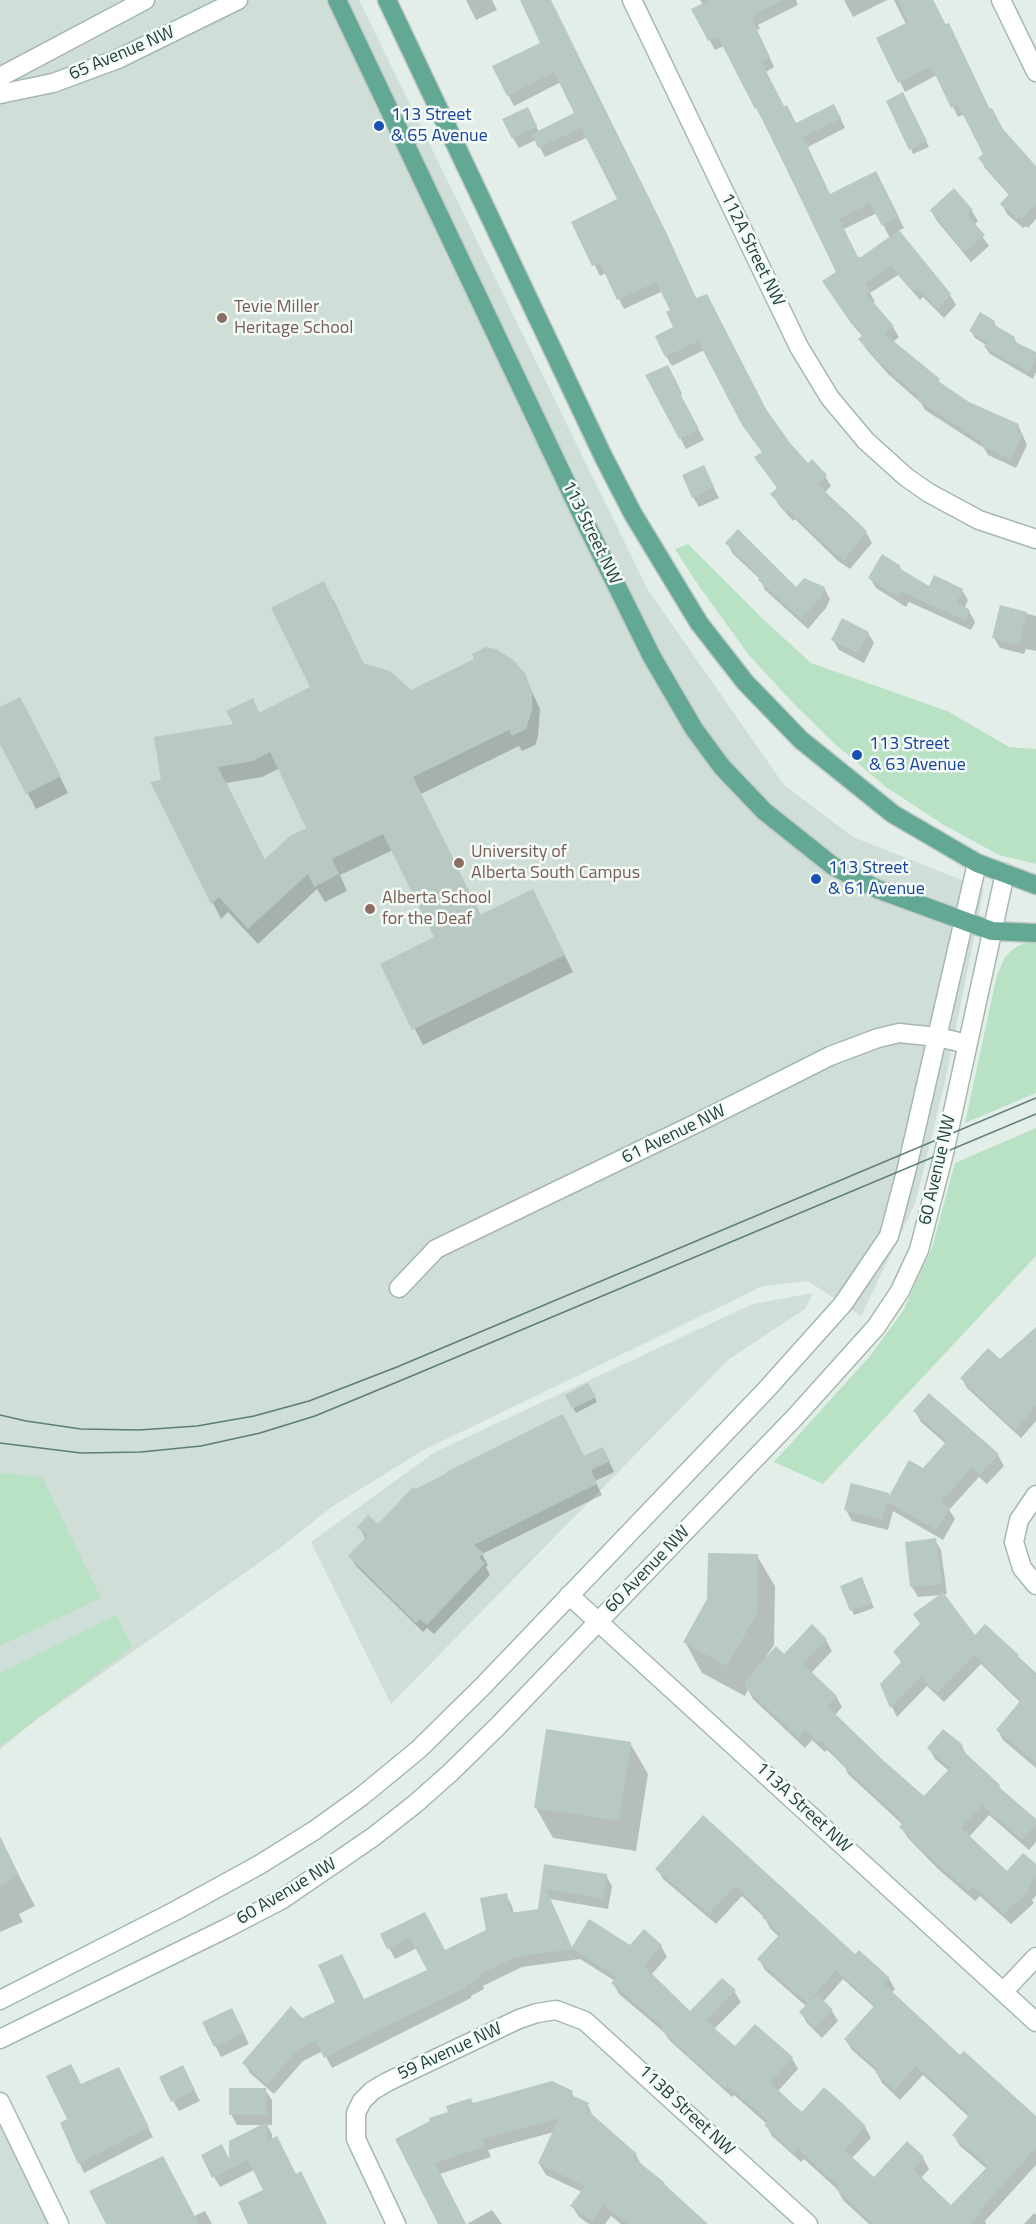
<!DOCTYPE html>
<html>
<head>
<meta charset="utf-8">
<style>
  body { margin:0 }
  canvas { display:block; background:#e3eee9 }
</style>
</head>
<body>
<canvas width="1036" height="2224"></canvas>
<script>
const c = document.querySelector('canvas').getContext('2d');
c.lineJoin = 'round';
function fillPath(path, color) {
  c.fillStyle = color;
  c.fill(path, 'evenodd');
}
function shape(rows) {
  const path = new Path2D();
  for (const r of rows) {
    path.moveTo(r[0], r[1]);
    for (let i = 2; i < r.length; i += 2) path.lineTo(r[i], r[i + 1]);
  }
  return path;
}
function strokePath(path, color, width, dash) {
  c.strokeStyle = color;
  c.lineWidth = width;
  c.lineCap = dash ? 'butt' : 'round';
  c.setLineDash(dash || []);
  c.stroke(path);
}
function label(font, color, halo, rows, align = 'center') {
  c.font = font + ' "Titillium Web",sans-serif';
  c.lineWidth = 5;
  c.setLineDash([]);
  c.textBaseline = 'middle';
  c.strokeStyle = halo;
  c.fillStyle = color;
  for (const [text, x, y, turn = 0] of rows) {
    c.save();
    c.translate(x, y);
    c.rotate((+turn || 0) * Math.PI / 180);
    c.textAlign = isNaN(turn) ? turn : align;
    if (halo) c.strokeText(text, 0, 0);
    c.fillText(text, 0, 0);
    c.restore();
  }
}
const built = shape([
  [0,0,359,0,648,590,784,785,853,837,984,889,945,1082,915,1204,861,1316,808,1281,763,1286,424,1450,333,1506,280,1548,36,1720,0,1749],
  [813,1293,805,1309,729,1359,391,1704,311,1542,435,1452,753,1304],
  [0,2102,59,2224,0,2224]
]);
const green = shape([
  [688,544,764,620,811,663,947,711,1009,747,1036,749,1036,864,999,855,944,825,886,787,835,744,793,703,748,654,694,579,675,549],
  [1036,940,1036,1093,965,1123,997,975,1005,957,1012,950,1020,945],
  [1036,1128,1036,1256,823,1484,774,1462,870,1356,903,1311,932,1248,955,1163],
  [0,1473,42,1477,101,1598,0,1646],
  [116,1615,132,1647,0,1747,0,1673]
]);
const shadow = shape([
  [466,0,492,0,497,10,476,20],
  [533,0,550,0,697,300,767,413,789,444,807,465,825,476,831,486,824,493,866,532,872,543,850,569,838,561,795,519,793,521,778,504,772,494,778,489,763,453,750,436,704,350,672,366,666,356,675,327,672,311,663,291,624,309,606,273,600,276,573,222,619,200,588,137,545,157,536,140,519,148,513,138,533,119,539,132,576,113,561,82,514,106,494,67,542,43],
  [700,0,796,0,798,5,758,25,760,29,757,30,774,67,766,72,784,108,796,125,839,115,845,128,808,147,830,196,881,183,904,228,898,231,950,295,956,305,944,318,923,297,920,300,898,275,870,293,875,302,872,303,893,327,899,337,893,342,938,380,941,385,968,403,1018,425,1027,445,1016,468,988,455,984,448,925,410,921,403,888,374,866,349,860,339,863,337,851,323,830,291,838,272,762,119,724,46,715,50,693,10,703,5],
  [877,213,890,238,861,259,858,259,844,229],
  [844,0,887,0,853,17],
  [894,0,933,0,990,111,1003,133,1036,171,1036,219,1028,228,1026,226,1023,228,1007,214,1002,204,1009,195,985,168,980,158,985,154,965,114,958,117,937,75,905,92,900,82,906,24],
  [905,99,929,147,913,154,911,149],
  [931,210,972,211,978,221,974,225,989,246,971,262,937,221],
  [981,314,994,322,997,328,1014,338,1018,345,1036,354,1036,372,1033,379,990,354,985,347,986,345,975,338,971,331],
  [647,376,674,377,682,394,680,395,704,440,686,449],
  [704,467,719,498,699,507,693,497],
  [727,543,796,589,824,588,830,599,826,608,808,629,765,590,760,579,733,554],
  [900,567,902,571,930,588,962,590,968,600,964,609,969,611,975,622,971,630,909,602,906,607,876,588,870,578],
  [333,599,364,665,410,692,524,674,540,709,538,737,535,745,522,751,519,746,421,794,481,916,541,907,573,972,423,1045,382,965,436,938,393,850,340,875,347,891,325,902,317,889,258,944,228,912,221,919,153,783,163,781,235,725,252,700,260,714,312,688],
  [280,768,308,828,265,861,226,783,262,777],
  [1001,607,1036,616,1036,651,1026,649,1024,654,1000,648,994,638],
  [868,633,874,643,864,663,839,650,833,640],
  [0,709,29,715,68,793,36,809,0,741],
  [1036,1336,1036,1421,1021,1438,967,1388,962,1379,1000,1361],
  [588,1385,597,1402,576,1413,567,1396],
  [915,1411,998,1455,1004,1466,987,1484,979,1477,949,1510,955,1519,943,1540,893,1511,888,1530,852,1521,846,1510,888,1494,890,1497,924,1470,946,1444,921,1422],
  [584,1458,608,1459,614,1472,595,1481,602,1495,482,1554,488,1565,486,1567,490,1575,434,1634,427,1628,423,1632,356,1566,350,1556,366,1539,359,1527,378,1526,415,1491],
  [935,1540,941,1550,947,1594,943,1594,975,1637,985,1626,1036,1673,1036,1768,1003,1740,998,1730,1020,1702,981,1664,944,1702,927,1686,897,1717,892,1707,882,1684,902,1664,895,1652,921,1625,941,1595,918,1597,912,1587],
  [757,1556,775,1586,774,1645,766,1657,785,1656,826,1640,832,1651,811,1673,836,1696,842,1707,835,1715,883,1762,924,1798,949,1771,935,1759,929,1748,962,1746,968,1758,999,1786,1002,1792,1036,1821,1036,1842,1029,1850,989,1815,969,1837,1007,1873,1036,1866,1036,1896,1032,1900,1034,1903,1011,1924,980,1896,975,1901,938,1869,908,1838,901,1827,903,1825,848,1774,845,1767,827,1750,825,1752,812,1740,805,1748,753,1699,748,1690,745,1696,702,1673,685,1642],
  [864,1583,874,1608,854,1615,842,1587],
  [630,1743,648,1774,636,1851,553,1838,536,1808],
  [703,1817,855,1956,889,1979,895,1989,891,1993,960,2057,1036,2118,1036,2165,985,2221,986,2224,869,2224,843,2200,837,2189,804,2159,801,2162,772,2136,766,2125,767,2124,734,2095,732,2097,669,2040,665,2033,619,1994,613,1983,615,1981,580,1959,522,1967,483,1986,484,1989,471,1996,471,1998,332,2068,323,2051,303,2061,274,2094,250,2073,244,2063,302,2020,364,2001,429,1971,417,1948,395,1959,389,1948,424,1914,444,1952,488,1931,506,1895,512,1906,514,1914,539,1910,545,1865,606,1875,612,1886,608,1909,550,1899,572,1948,630,1947,645,1931,661,1946,667,1957,651,1975,690,2013,734,1991,741,2002,713,2030,735,2049,792,2058,798,2069,778,2091,802,2114,865,2127,871,2138,851,2159,874,2179,923,2158,929,2169,921,2178,951,2207,987,2169,960,2146,954,2136,969,2117,923,2075,900,2100,882,2083,876,2071,852,2050,845,2039,874,2007,843,1979,823,2002,832,2011,838,2021,822,2038,807,2023,801,2013,807,2007,765,1970,759,1959,779,1937,770,1928,764,1917,742,1896,716,1924,663,1879,657,1869],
  [0,1839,35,1906,19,1914,23,1922,0,1932],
  [237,2020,249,2044,221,2057,204,2023],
  [123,2078,153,2137,84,2173,62,2124,69,2120,81,2086],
  [188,2078,200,2101,179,2111,173,2101],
  [265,2090,272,2100,272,2125,267,2125,272,2134,272,2140,326,2224,250,2224,265,2191,254,2170,220,2187,214,2177,231,2164,264,2125,237,2125,231,2114],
  [571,2092,575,2099,588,2105,593,2117,636,2155,642,2166,664,2184,704,2224,621,2224,611,2216,605,2224,589,2224,579,2217,572,2206,582,2192,546,2175,539,2163,554,2132,488,2150,491,2157,440,2174,465,2224,448,2224,397,2139,473,2104],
  [492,2210,502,2224,467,2224],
  [205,2211,212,2224,107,2224,194,2216],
  [1034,2213,1036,2215,1036,2224,1024,2224]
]);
const building = shape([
  [520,0,551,0,667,234,696,298,707,294,766,409,790,443,808,463,812,459,827,475,817,484,867,531,844,560,831,550,788,510,786,511,770,494,777,488,754,457,762,452,742,425,698,341,665,357,655,336,673,327,666,312,670,310,656,282,617,300,600,263,592,266,571,222,617,199,581,128,538,148,532,134,574,113,554,72,507,96,492,66,540,43],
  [710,0,783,0,754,15,755,19,752,20,770,57,761,61,784,106,787,105,796,123,834,104,841,118,803,137,830,194,876,171,899,217,882,226,870,203,839,219,858,257,861,257,899,230,951,294,938,309,916,288,913,291,891,266,865,283,870,291,866,294,894,326,885,334,940,379,938,381,969,402,1019,424,1016,431,1023,434,1011,459,980,445,982,442,917,399,919,397,881,364,858,339,863,335,844,313,822,281,836,272,757,108,755,109,718,37,708,41,691,9],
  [898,0,933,0,945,24,949,23,985,99,990,109,992,108,1003,129,1036,166,1036,204,1022,219,1019,217,1017,219,1000,204,1009,194,978,158,983,154,958,105,951,108,931,66,898,83,876,38,908,22],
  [903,92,927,141,909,150,886,101],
  [528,107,537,126,512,139,502,119],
  [954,188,973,210,967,215,985,235,964,252,930,210],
  [980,312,995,321,993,324,1015,337,1013,341,1036,352,1036,357,1029,372,984,347,987,342,969,331],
  [668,365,677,383,675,384,699,429,679,439,645,375],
  [704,465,714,487,692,498,682,475],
  [738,529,796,587,804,578,825,587,821,597,801,619,758,580,760,577,725,543],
  [882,554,901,566,899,568,929,586,934,575,963,589,957,602,970,610,965,620,902,592,899,597,868,578],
  [324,581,363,663,390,671,411,690,474,659,472,654,486,647,496,649,512,659,525,673,532,691,532,710,526,729,512,736,509,730,413,777,480,915,533,889,565,955,412,1030,380,964,434,937,383,834,332,859,339,874,314,887,308,874,248,929,219,897,211,904,150,782,161,780,154,737,233,724,226,711,253,698,259,713,310,687,271,608],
  [270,752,306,828,290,836,264,860,218,767,253,761],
  [1000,605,1027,612,1019,645,992,638],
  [842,618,869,632,858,653,831,640],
  [20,697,61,776,26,794,0,744,0,707],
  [1036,1327,1036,1406,1015,1430,960,1378,988,1348,1000,1359],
  [588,1383,596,1397,572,1409,565,1395],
  [929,1393,999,1454,980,1474,972,1467,941,1502,950,1507,937,1530,887,1502,882,1520,844,1510,851,1483,889,1493,888,1498,909,1460,923,1468,947,1441,913,1411],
  [563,1414,584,1456,603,1447,610,1461,591,1470,597,1484,474,1545,483,1553,479,1558,485,1563,427,1625,420,1619,416,1623,348,1556,367,1536,357,1527,368,1515,378,1524,413,1487,415,1489,447,1473,446,1472],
  [936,1538,942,1584,910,1587,905,1542],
  [708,1553,758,1554,757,1613,727,1666,683,1642,707,1599],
  [862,1577,872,1603,850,1611,840,1586],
  [943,1592,975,1635,985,1624,1019,1655,1017,1657,1036,1674,1036,1763,996,1730,1021,1700,974,1655,937,1693,921,1677,890,1708,880,1684,902,1661,893,1652,920,1624,913,1614],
  [812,1624,827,1639,803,1664,837,1696,827,1706,884,1761,924,1796,950,1768,927,1748,943,1729,963,1745,960,1748,1000,1785,999,1787,1036,1819,1036,1824,1022,1840,982,1805,961,1828,1007,1871,1023,1853,1036,1864,1036,1878,1027,1889,1029,1891,1004,1914,973,1886,968,1891,908,1838,910,1837,899,1827,904,1822,840,1763,841,1761,820,1740,818,1742,805,1730,798,1738,745,1687,745,1681,776,1646,784,1654],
  [546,1729,631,1742,619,1821,534,1808],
  [703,1815,855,1954,859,1950,890,1978,884,1984,960,2055,964,2051,1036,2116,1036,2148,980,2210,982,2212,970,2224,873,2224,836,2189,838,2186,798,2149,794,2153,764,2125,768,2121,727,2085,725,2088,661,2030,663,2027,611,1983,617,1977,573,1949,515,1957,478,1975,480,1978,466,1985,467,1987,378,2030,324,2058,316,2041,297,2050,267,2085,242,2063,291,2006,302,2018,335,2002,318,1965,342,1954,364,1999,427,1970,410,1938,387,1949,380,1934,425,1912,445,1950,486,1930,480,1898,507,1893,510,1913,538,1909,544,1864,607,1874,603,1899,546,1889,572,1947,589,1919,630,1945,644,1929,662,1945,644,1966,690,2011,722,1978,736,1990,706,2021,735,2046,755,2024,793,2057,770,2083,802,2112,824,2087,842,2103,866,2126,844,2150,874,2177,907,2141,924,2157,913,2169,951,2205,988,2166,952,2135,970,2114,916,2066,894,2090,875,2072,877,2069,844,2039,875,2005,836,1970,807,2003,757,1959,780,1934,762,1917,765,1914,735,1886,709,1914,655,1869],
  [0,1836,19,1875,0,1885],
  [817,1994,833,2010,815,2028,799,2012],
  [232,2008,244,2033,214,2047,202,2022],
  [71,2064,81,2084,119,2067,149,2127,78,2164,60,2123,67,2119,46,2076],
  [183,2065,195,2090,171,2102,159,2077],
  [552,2081,573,2091,571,2095,589,2103,586,2109,637,2154,634,2158,665,2183,664,2184,708,2224,628,2224,604,2205,592,2221,570,2206,585,2186,538,2163,559,2118,483,2139,485,2146,435,2163,466,2224,438,2224,395,2139,430,2121,429,2118,448,2112,446,2106,471,2098,473,2103],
  [229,2088,266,2088,267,2115,229,2115],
  [267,2122,267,2141,277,2136,296,2174,301,2171,327,2224,248,2224,238,2202,263,2190,248,2160,212,2178,201,2155,222,2144,229,2159,229,2141],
  [163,2156,199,2224,106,2224,89,2191]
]);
const minor = shape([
  [632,0,799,347,830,398,866,441,906,477,929,493,979,520,1036,539],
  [1001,0,1036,72],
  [0,77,145,0],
  [0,94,53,83,118,59,238,0],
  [399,1288,436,1249,697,1123,830,1056,878,1038,899,1033,938,1037,967,1044],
  [1036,1495,1019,1520,1014,1542,1022,1568,1036,1585],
  [569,1595,1036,2022],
  [1003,1992,1036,1957],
  [0,2000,175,1911,259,1865,315,1830,362,1796,419,1749,482,1687,766,1390,843,1304,889,1236,907,1168,977,863],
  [0,2039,225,1929,281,1900,373,1837,415,1804,450,1773,498,1726,796,1416,876,1327,900,1291,919,1250,944,1153,1005,873],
  [0,2102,59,2224],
  [396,2224,356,2139,356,2113,362,2101,372,2091,387,2082,519,2019,537,2013,556,2010,585,2021,808,2224]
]);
const major = shape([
  [337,0,586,524,652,657,694,729,722,767,764,811,833,866,877,889,992,931,1036,933],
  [387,0,604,458,633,514,699,623,745,682,801,740,893,814,977,863,1036,885]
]);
const tram = shape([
  [0,1415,26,1421,81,1429,139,1430,197,1426,254,1416,309,1401,397,1367,1036,1098],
  [0,1443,81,1453,141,1452,201,1446,260,1433,315,1416,402,1380,1036,1114]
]);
const markers = [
  [379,126,6,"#1a4fb4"],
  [222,318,6,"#8d6e63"],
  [857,755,6,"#1a4fb4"],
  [459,863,6,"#8d6e63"],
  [816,879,6,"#1a4fb4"],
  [370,909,6,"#8d6e63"]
];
const streetNames = [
  ["65 Avenue NW",122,54,-23],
  ["112A Street NW",752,250,64],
  ["113 Street NW",591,533,64],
  ["61 Avenue NW",674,1135,-26],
  ["60 Avenue NW",938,1170,-77],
  ["60 Avenue NW",648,1570,-46],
  ["113A Street NW",803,1808,43],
  ["60 Avenue NW",287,1892,-31],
  ["59 Avenue NW",450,2052,-25],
  ["113B Street NW",686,2111,43]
];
const transitNames = [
  ["113 Street",391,116],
  ["& 65 Avenue",391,137],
  ["113 Street",869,745],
  ["& 63 Avenue",869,766],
  ["113 Street",828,869],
  ["& 61 Avenue",828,890]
];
const educationNames = [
  ["Tevie Miller",234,308],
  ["Heritage School",234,329],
  ["University of",471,853],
  ["Alberta South Campus",471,874],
  ["Alberta School",382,899],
  ["for the Deaf",382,920]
];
fillPath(built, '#d0ded8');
fillPath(green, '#b9e1c4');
fillPath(shadow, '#0003');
fillPath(building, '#b7c9c2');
strokePath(minor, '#a5b7b0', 21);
strokePath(major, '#c1cac7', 21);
strokePath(minor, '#fff', 18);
strokePath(major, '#62a895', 18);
strokePath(tram, '#5b7d73', 1.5);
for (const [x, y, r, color] of markers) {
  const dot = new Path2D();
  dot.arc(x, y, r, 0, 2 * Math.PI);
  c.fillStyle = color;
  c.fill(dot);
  strokePath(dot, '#f4faf7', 2);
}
label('18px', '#204138', '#f4faf7', streetNames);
label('18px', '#164399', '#f4faf7', transitNames, 'left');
label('18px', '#785e54', '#f4faf7', educationNames, 'left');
</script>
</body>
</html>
